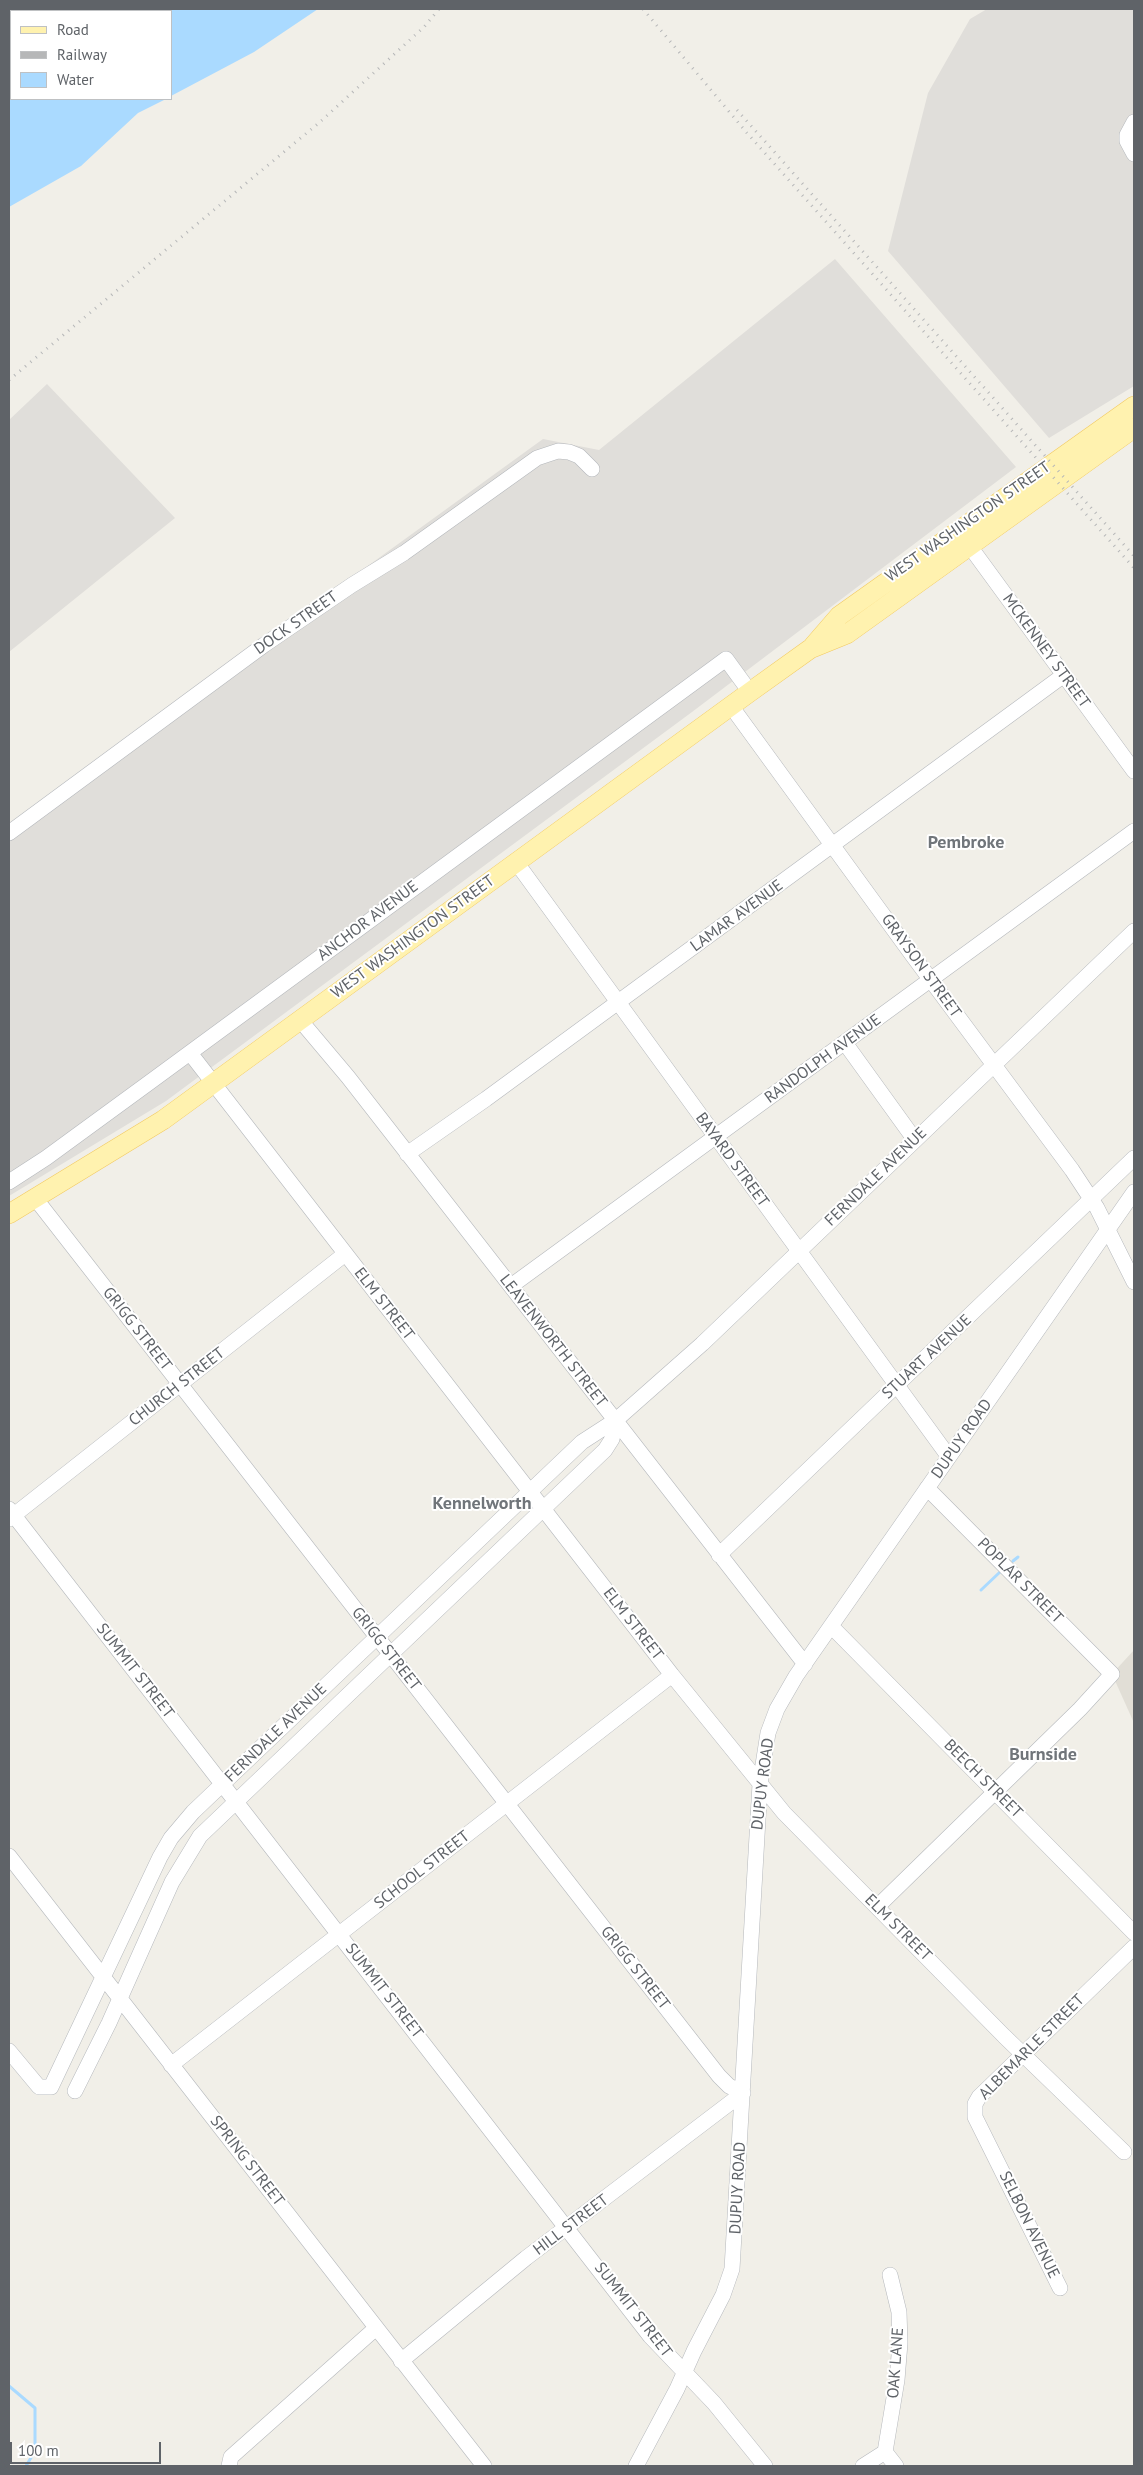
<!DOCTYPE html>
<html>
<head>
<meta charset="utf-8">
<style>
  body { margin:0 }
  #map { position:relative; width:1143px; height:2475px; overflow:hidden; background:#f1efe8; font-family:"PT Sans",sans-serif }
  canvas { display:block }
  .frame { position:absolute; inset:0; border:10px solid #5f6368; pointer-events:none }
  .legend { position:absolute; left:10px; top:10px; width:162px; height:90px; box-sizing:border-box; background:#fff; border:1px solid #bfc1c3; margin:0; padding:6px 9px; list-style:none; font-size:15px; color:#5f6368 }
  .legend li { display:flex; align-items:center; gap:10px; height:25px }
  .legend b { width:25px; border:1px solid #bfc1c3 }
  .scale { position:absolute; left:10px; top:2442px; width:151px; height:22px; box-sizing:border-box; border:2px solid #5f6368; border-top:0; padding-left:6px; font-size:15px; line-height:18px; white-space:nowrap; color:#5f6368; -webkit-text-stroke:4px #fff; paint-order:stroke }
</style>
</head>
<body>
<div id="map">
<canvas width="1143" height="2475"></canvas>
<div class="frame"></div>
<ul class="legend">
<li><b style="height:6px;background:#fff2af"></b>Road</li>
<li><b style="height:6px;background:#b6b7b8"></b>Railway</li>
<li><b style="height:14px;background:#aadaff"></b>Water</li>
</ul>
<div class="scale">100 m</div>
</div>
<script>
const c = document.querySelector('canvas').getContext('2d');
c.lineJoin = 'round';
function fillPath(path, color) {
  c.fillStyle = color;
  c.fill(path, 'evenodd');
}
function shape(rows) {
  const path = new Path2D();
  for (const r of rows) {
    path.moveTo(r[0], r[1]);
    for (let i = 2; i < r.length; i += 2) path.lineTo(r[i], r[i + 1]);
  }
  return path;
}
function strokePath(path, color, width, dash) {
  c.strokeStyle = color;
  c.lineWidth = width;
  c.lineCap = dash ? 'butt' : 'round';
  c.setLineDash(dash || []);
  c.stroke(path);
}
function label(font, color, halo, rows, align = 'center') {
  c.font = font + ' "PT Sans",sans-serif';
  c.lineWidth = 4;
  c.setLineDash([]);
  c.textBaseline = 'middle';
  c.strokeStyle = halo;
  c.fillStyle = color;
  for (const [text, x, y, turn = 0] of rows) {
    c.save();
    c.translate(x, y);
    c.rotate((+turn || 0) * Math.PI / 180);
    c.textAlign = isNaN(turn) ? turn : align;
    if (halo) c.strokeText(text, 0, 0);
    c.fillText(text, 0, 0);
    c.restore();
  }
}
const industrial = shape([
  [987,9,1134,9,1134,386,1049,438,888,251,928,93,970,19],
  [835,259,1016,467,692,712,166,1101,9,1196,9,826,543,439,599,450],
  [47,384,175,518,9,652,9,420]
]);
const education = shape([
  [1134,1650,1134,1723,1112,1674]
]);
const water = shape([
  [9,9,318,9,254,52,171,96,171,11,11,11,11,99,166,99,138,113,81,166,9,207]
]);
const stream = shape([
  [1013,1561,1018,1557],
  [981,1590,1000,1572],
  [9,2386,35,2408,35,2451,26,2466]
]);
const minor = shape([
  [1134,122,1127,135,1127,141,1134,154],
  [963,537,1134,771],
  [731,706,913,956,1072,1170,1097,1208,1134,1282],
  [9,833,264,645,352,585,404,553,537,458,558,451,569,452,579,456,592,469],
  [516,862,949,1457],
  [300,1020,348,1077,805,1664],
  [845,1043,915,1140],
  [190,1053,672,1675,784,1813,1004,2036,1124,2152],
  [407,1154,486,1099,1064,675],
  [9,1182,46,1158,150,1082,726,659,750,692],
  [35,1198,719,2076,729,2086,743,2093],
  [511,1286,1134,831],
  [9,1509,650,2336,714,2403,765,2466],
  [9,1519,345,1254],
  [719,1555,1134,1158],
  [831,1626,1134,1933],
  [9,1856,484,2466],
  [877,1907,1080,1709,1112,1674,927,1488],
  [9,2051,39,2087,51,2087,160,1857,171,1838,193,1812,582,1442,616,1420,702,1344,1134,931],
  [171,2065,672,1675],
  [75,2091,109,2023,172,1882,200,1836,605,1450,612,1439,616,1420],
  [1060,2288,975,2117,975,2104,979,2097,1134,1947],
  [401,2361,526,2258,743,2093],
  [885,2452,897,2380,900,2343,899,2312,890,2275],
  [885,2452,896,2466],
  [229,2466,231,2457,376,2328],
  [636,2466,677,2389,694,2351,723,2295,732,2269,760,1784,768,1733,777,1709,796,1676,1134,1192],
  [863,2466,885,2452]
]);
const major = shape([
  [813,646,839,616,1134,406],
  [9,1214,163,1120,750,692,810,649,847,634,1134,428]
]);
const rail = shape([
  [643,9,747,133,1134,568],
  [737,110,1134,556],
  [9,380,320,122,424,27,439,9]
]);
const streetNames = [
  ["WEST WASHINGTON STREET",968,522,-35],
  ["DOCK STREET",296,623,-35],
  ["MCKENNEY STREET",1046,651,54],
  ["LAMAR AVENUE",737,916,-36],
  ["ANCHOR AVENUE",368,921,-37],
  ["WEST WASHINGTON STREET",413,937,-36],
  ["GRAYSON STREET",921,966,54],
  ["RANDOLPH AVENUE",823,1059,-36],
  ["BAYARD STREET",732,1160,54],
  ["FERNDALE AVENUE",876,1177,-44],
  ["ELM STREET",384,1304,52],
  ["GRIGG STREET",137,1329,52],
  ["LEAVENWORTH STREET",553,1341,52],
  ["STUART AVENUE",927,1357,-43],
  ["CHURCH STREET",177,1387,-38],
  ["DUPUY ROAD",962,1439,-55],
  ["POPLAR STREET",1020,1581,45],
  ["ELM STREET",633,1624,52],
  ["GRIGG STREET",386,1649,52],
  ["SUMMIT STREET",135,1671,52],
  ["FERNDALE AVENUE",276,1733,-44],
  ["BEECH STREET",983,1779,45],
  ["DUPUY ROAD",763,1784,-83],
  ["SCHOOL STREET",422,1870,-38],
  ["ELM STREET",898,1928,45],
  ["GRIGG STREET",635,1968,52],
  ["SUMMIT STREET",384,1991,52],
  ["ALBEMARLE STREET",1032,2047,-45],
  ["SPRING STREET",247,2161,52],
  ["DUPUY ROAD",738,2188,-87],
  ["HILL STREET",571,2225,-37],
  ["SELBON AVENUE",1029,2225,64],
  ["SUMMIT STREET",633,2310,52],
  ["OAK LANE",896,2363,-86]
];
const neighbourhoodNames = [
  ["Pembroke",966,843],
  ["Kennelworth",482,1504],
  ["Burnside",1043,1755]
];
fillPath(industrial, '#e0deda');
fillPath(education, '#e1ded6');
fillPath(water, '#aadaff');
strokePath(stream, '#aadaff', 3);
strokePath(minor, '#b5b8bc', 16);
strokePath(major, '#f2c960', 20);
strokePath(minor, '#fff', 15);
strokePath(major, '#fff2af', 19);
strokePath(rail, '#b6b7b8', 3, [1, 6]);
label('16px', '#5f6368', '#fff', streetNames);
label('bold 18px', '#70757a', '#fff', neighbourhoodNames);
</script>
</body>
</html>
